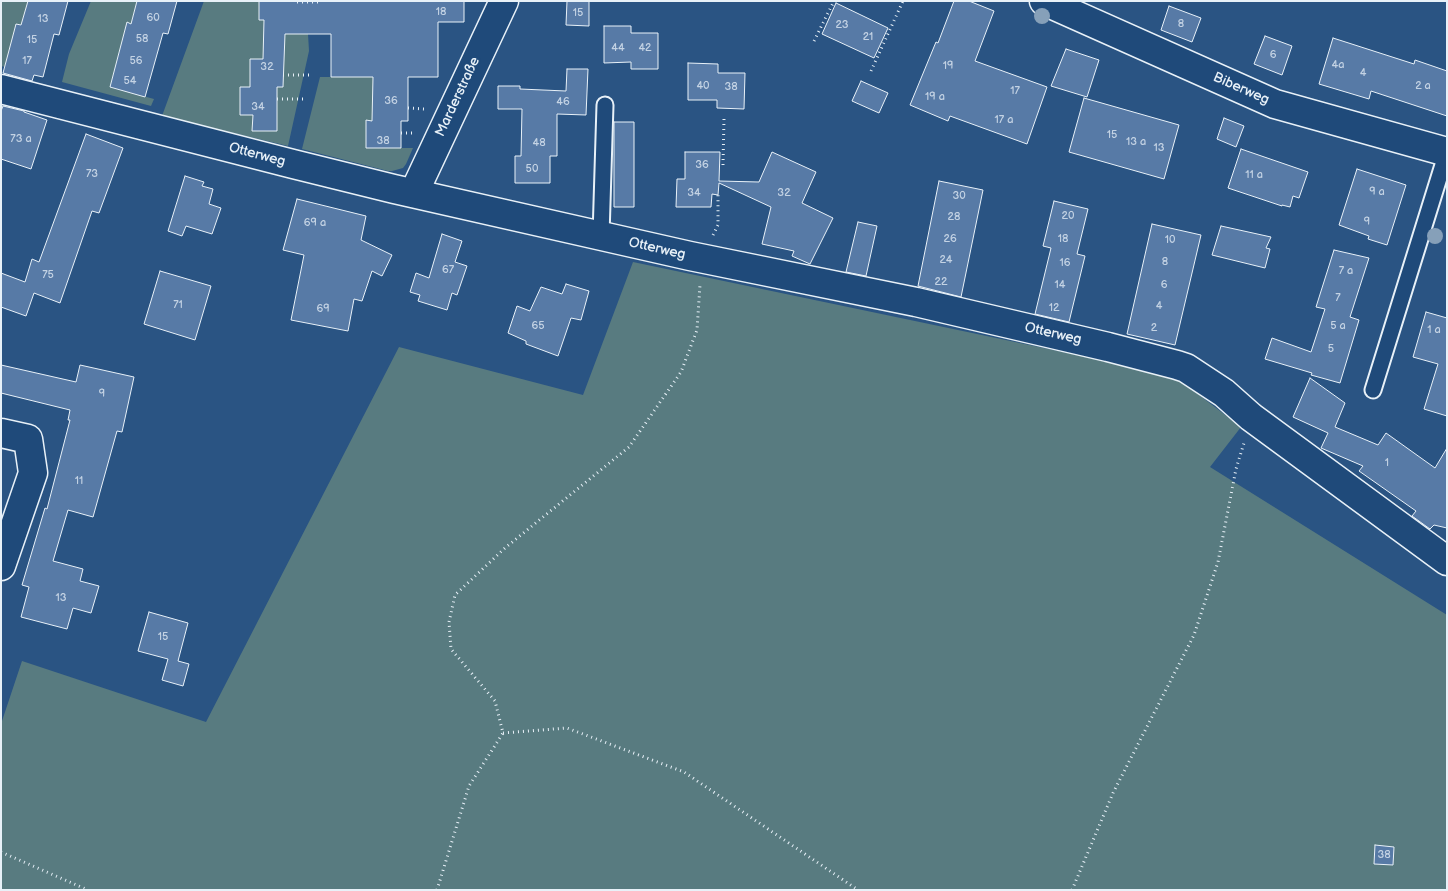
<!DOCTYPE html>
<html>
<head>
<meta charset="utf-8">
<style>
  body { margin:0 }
  #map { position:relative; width:1448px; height:891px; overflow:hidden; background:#2a5483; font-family:"Balsamiq Sans",sans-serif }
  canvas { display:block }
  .frame { position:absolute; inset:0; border:2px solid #e8f1f8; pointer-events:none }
</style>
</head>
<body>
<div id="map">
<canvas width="1448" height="891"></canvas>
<div class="frame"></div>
</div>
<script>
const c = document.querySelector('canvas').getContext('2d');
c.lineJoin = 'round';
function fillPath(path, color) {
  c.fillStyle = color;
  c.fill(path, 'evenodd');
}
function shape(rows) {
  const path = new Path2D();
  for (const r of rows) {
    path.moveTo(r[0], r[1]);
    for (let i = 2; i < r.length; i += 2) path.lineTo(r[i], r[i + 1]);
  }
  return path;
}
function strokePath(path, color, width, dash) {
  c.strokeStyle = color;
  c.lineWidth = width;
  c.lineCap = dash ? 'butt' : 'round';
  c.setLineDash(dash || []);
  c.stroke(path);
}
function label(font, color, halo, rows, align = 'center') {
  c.font = font + ' "Balsamiq Sans",sans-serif';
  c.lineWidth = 4.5;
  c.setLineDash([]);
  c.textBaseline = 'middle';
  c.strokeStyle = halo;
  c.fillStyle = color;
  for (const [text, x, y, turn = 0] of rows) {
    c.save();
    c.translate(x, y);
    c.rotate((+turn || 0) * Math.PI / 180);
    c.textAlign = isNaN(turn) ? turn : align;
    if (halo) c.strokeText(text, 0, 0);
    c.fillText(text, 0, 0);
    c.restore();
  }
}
const green = shape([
  [1,1,28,1,22,25,17,24,5,67,1,66],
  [91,1,137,1,131,24,127,23,110,87,154,99,151,106,62,82,69,54],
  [204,1,259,1,274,20,275,34,308,34,309,51,288,146,162,116],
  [320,77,389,77,372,121,366,121,366,148,413,148,406,164,403,168,392,171,388,171,302,149],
  [633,262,1173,375,1241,427,1210,467,1447,615,1447,890,1,890,1,724,22,661,206,722,399,347,583,395]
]);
const building = shape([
  [28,1,68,1,59,35,54,34,43,77,34,75,32,81,3,73,16,24,21,25,28,1],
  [137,1,177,1,168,34,163,33,145,97,110,87,127,22,131,24,137,1],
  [259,1,464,1,464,22,438,22,438,77,408,77,408,121,401,121,401,148,366,148,366,120,372,121,373,77,331,77,331,34,285,34,283,87,277,87,277,131,252,131,253,115,240,115,240,87,250,87,250,59,263,59,264,20,259,20,259,1],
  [567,1,589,1,589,26,566,25,567,1],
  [954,1,969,1,994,11,975,61,1047,87,1027,144,950,116,948,121,910,105,936,42,938,43,954,1],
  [836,3,888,28,874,58,822,34,836,3],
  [1169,6,1201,18,1192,42,1161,30,1169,6],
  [604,26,631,26,631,33,658,33,658,69,631,69,631,62,604,63,604,26],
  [1265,36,1292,46,1282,75,1254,64,1265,36],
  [1333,38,1414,64,1415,60,1447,71,1447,116,1371,91,1369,99,1319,84,1333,38],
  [1066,49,1099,60,1087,97,1051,86,1066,49],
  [688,63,718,64,718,73,745,73,744,109,717,108,717,100,688,100,688,63],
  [567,69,588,69,586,115,557,114,557,156,550,156,550,183,515,183,515,156,521,156,522,109,498,109,498,86,520,86,520,89,566,91,567,69],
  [861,81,888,93,879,113,852,101,861,81],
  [1084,98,1179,125,1164,179,1069,152,1084,98],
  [3,106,24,111,24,112,47,120,31,169,1,159,1,111,3,106],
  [1224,118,1244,126,1236,147,1217,139,1224,118],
  [614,122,634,122,634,207,614,207,614,122],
  [86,134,123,148,99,213,92,211,60,303,34,293,26,316,1,307,1,273,25,282,32,259,39,262,86,134],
  [1241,149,1308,172,1299,198,1293,196,1290,207,1282,205,1282,206,1228,188,1241,149],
  [685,152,720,152,719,181,759,182,772,152,816,172,802,203,833,218,810,264,792,256,794,251,762,244,771,207,719,183,718,195,712,194,711,207,676,207,677,179,685,179,685,152],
  [1357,169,1406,185,1387,245,1368,239,1369,236,1339,225,1357,169],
  [185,176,204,182,202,186,213,189,209,204,221,208,212,234,186,226,182,236,168,231,185,176],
  [939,181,983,190,961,297,918,286,939,181],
  [297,199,366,216,361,240,392,255,382,276,372,271,362,301,354,299,348,331,291,320,304,255,283,250,297,199],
  [1054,201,1088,209,1077,254,1085,256,1069,322,1035,314,1051,248,1043,246,1054,201],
  [858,222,877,226,866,276,846,272,858,222],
  [1152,224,1201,235,1175,345,1127,334,1152,224],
  [1221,226,1271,237,1266,248,1270,249,1265,268,1212,255,1221,226],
  [442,234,462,241,455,262,467,266,457,295,452,293,447,310,418,301,420,295,410,292,416,273,429,278,442,234],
  [1334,250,1369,258,1350,317,1359,320,1340,383,1311,375,1312,373,1265,359,1272,338,1311,352,1325,309,1316,307,1334,250],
  [160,271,211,286,195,340,144,324,160,271],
  [566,284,589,291,581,320,571,318,558,356,526,344,526,341,508,333,517,306,530,311,541,287,562,294,566,284],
  [1426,312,1447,318,1447,416,1424,409,1438,364,1413,357,1426,312],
  [1,365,76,382,80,365,134,377,122,432,117,431,93,517,68,510,53,561,83,569,80,581,99,586,91,613,73,608,67,629,21,617,29,587,22,585,45,508,47,509,70,420,68,420,70,410,1,393,1,365],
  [1310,378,1345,403,1335,427,1378,445,1386,433,1435,468,1447,448,1447,528,1434,525,1430,529,1412,516,1416,511,1359,471,1363,466,1321,448,1328,433,1293,417,1310,378],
  [149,612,188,623,178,661,189,664,183,686,162,680,168,659,138,651,149,612],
  [1375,845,1394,847,1393,865,1374,864,1375,845]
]);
const path = shape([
  [297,2,320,2],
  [814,41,834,1],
  [871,71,903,1],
  [283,75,312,75],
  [277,99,307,99],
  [408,108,425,109],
  [401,133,412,133],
  [723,165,724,118],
  [713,235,718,225,718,194],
  [503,733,567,728,684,772,858,890],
  [1,852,88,890],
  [437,890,469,786,503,733,495,701,451,649,449,622,455,595,505,548,629,447,681,372,697,330,700,285],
  [1072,890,1113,793,1194,635,1218,562,1236,469,1244,443]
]);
const service = shape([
  [601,236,605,105],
  [1373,390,1447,152]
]);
const minor = shape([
  [1044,1,1275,104,1447,152],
  [1,89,293,164,394,189,690,256,916,302,1108,347,1177,365,1186,368,1224,393,1251,417,1447,561],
  [415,193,419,182,504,1],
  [1,433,28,439,33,473,1,566]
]);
const trees = [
  [1042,16],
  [1435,236]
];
const numberNames = [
  ["18",441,12],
  ["15",578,13],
  ["60",153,18],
  ["13",43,19],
  ["8",1181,24],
  ["23",842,25],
  ["21",868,37],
  ["58",142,39],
  ["15",32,40],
  ["44",618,48],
  ["42",645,48],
  ["6",1273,55],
  ["17",27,61],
  ["56",136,61],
  ["4a",1338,65],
  ["19",948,66],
  ["32",267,67],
  ["4",1363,73],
  ["54",130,81],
  ["40",703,86],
  ["2 a",1423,86],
  ["38",731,87],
  ["17",1015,91],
  ["19 a",935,97],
  ["36",391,101],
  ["46",563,102],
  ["34",258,107],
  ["17 a",1004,120],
  ["15",1112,135],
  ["73 a",21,139],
  ["38",383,141],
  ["13 a",1136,142],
  ["48",539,143],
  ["13",1159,148],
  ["36",702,165],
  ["50",532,169],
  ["73",92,174],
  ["11 a",1254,175],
  ["9 a",1377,192],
  ["34",694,193],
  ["32",784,193],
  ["30",959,196],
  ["20",1068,216],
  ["28",954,217],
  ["9",1367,222],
  ["69 a",315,223],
  ["26",950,239],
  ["18",1063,239],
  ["10",1170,240],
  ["24",946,260],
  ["8",1165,262],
  ["16",1065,263],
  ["67",448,270],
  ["7 a",1346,271],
  ["75",48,275],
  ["22",941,282],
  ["14",1060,285],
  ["6",1164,285],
  ["7",1338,298],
  ["71",178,305],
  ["4",1159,306],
  ["12",1054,308],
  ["69",323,309],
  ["65",538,326],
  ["5 a",1338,326],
  ["2",1154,328],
  ["1 a",1434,330],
  ["5",1331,349],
  ["9",102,394],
  ["1",1387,463],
  ["11",79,481],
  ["13",61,598],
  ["15",163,637],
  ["38",1384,855]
];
const streetNames = [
  ["Biberweg",1241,89,24],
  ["Marderstraße",458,97,-65],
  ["Otterweg",257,155,15],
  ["Otterweg",657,249,13],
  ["Otterweg",1053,334,13]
];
fillPath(green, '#587b80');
fillPath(building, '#577aa6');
strokePath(building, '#e8f1f8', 1);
strokePath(service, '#e8f1f8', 19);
strokePath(minor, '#e8f1f8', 31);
strokePath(path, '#e8f1f8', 3, [1, 4]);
strokePath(service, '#1f4a7a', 15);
strokePath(minor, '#1f4a7a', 28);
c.fillStyle = '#86a0b9';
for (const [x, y] of trees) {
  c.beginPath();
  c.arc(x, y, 8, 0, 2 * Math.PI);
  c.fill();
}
label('11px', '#c4d3e4', null, numberNames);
label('14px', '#e8f1f8', '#1f4a7a', streetNames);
</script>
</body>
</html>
